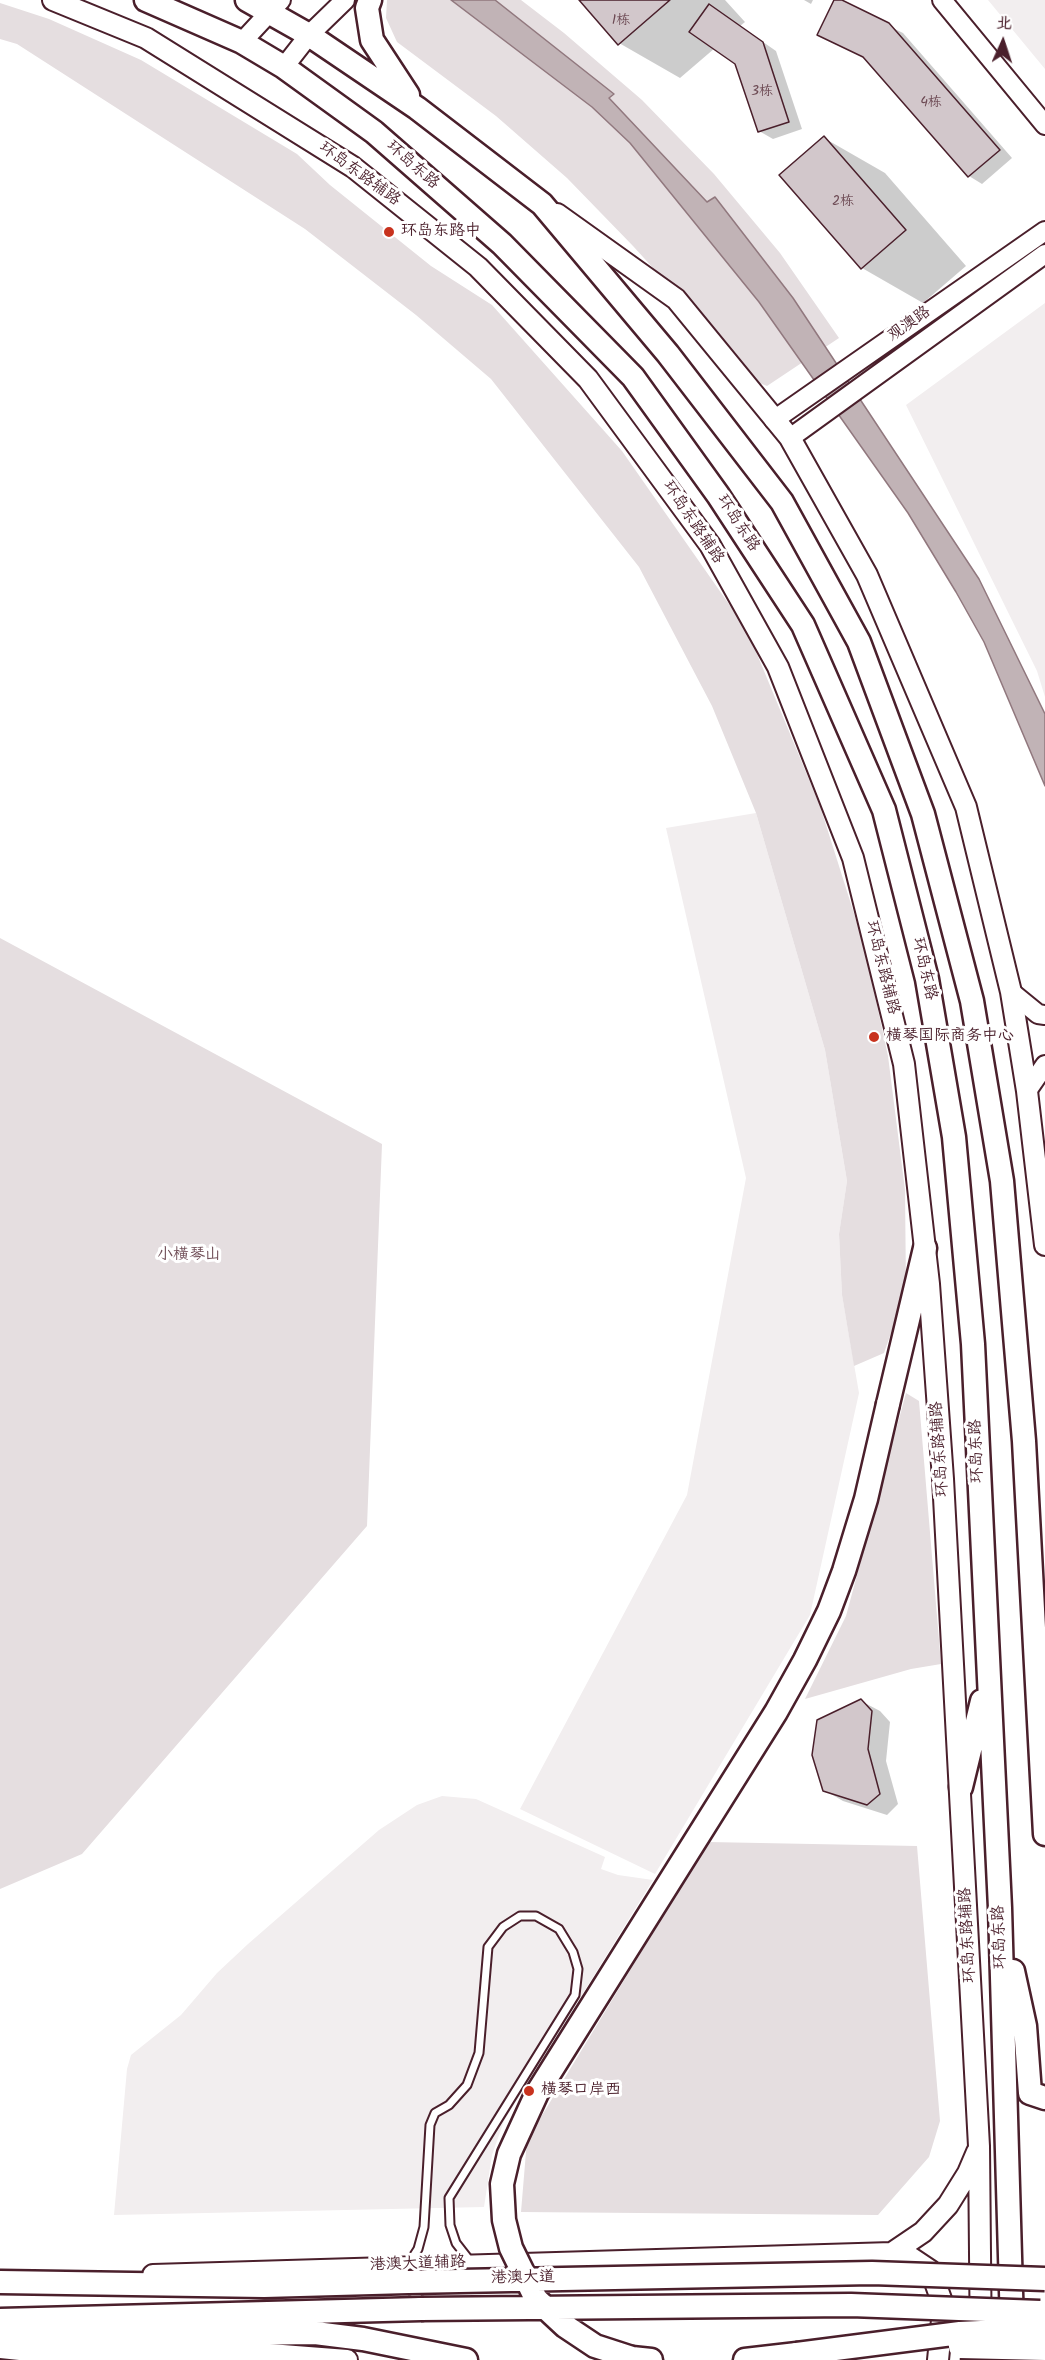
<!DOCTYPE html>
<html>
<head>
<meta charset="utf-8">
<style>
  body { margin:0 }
  #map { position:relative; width:1045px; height:2360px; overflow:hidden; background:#fff; font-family:Kalam,"LXGW WenKai TC",sans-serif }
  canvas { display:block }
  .north { position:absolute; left:973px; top:12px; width:60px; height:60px; -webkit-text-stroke:4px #fff; paint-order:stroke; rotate:3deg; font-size:16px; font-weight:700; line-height:24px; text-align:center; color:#4a1f2b }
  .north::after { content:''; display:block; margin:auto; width:21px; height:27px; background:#4a1f2b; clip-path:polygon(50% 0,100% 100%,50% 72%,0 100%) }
</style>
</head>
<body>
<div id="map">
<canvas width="1045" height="2360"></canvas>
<div class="north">北</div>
</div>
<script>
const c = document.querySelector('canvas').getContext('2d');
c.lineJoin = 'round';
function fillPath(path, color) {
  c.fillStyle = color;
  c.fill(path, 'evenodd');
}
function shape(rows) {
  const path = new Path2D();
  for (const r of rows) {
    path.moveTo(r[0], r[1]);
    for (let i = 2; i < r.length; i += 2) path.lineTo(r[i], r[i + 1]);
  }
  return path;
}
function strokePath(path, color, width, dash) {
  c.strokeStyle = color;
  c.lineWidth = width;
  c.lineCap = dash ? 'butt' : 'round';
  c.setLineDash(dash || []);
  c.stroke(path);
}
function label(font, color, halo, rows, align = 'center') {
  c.font = font + ' Kalam,"LXGW WenKai TC",sans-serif';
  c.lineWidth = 6;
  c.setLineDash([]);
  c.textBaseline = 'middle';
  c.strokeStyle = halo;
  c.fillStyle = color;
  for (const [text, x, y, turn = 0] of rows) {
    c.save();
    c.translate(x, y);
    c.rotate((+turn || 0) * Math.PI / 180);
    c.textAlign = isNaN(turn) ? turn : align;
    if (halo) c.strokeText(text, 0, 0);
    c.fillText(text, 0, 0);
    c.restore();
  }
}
const built = shape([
  [988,0,1045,0,1045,69],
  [1045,303,1045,697,1037,671,906,405],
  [756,813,825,1050,847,1181,839,1234,842,1295,859,1393,810,1615,655,1874,520,1809,687,1495,746,1178,666,828],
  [442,1796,476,1799,605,1857,601,1869,618,1875,653,1880,504,2121,492,2155,484,2207,114,2215,127,2069,131,2055,181,2015,217,1973,248,1944,379,1830,417,1805]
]);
const green = shape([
  [387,0,521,0,564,33,642,100,714,174,780,253,839,338,767,386,757,382,633,246,567,178,496,116,397,42,386,18],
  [0,3,49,19,141,60,297,154,330,185,431,266,492,305,622,451,747,630,820,806,864,945,888,1056,905,1190,906,1290,884,1353,854,1366,842,1295,839,1234,847,1181,825,1050,756,813,712,706,639,567,491,379,416,315,305,229,17,44,0,39],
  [0,938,382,1144,367,1526,82,1854,0,1889],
  [906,1393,919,1401,941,1664,911,1669,805,1699,846,1616],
  [708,1842,917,1846,940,2121,929,2157,878,2215,521,2212,527,2140]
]);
const water = shape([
  [451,0,495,0,614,94,609,98,707,202,715,197,793,298,979,579,1045,714,1045,786,984,642,956,592,908,513,759,302,630,143,592,107,451,0]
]);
const shadow = shape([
  [581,0,725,0,745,22,740,26,776,51,802,129,773,139,759,131,737,63,715,48,680,78,619,43],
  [804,0,813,0,811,4],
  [836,0,903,33,1012,158,982,184,969,176,866,58,832,42],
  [824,138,885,173,966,266,923,303,862,268,781,175],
  [861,1701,880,1711,890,1722,886,1761,898,1804,887,1815,843,1801,824,1790]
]);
const building = shape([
  [579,0,670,0,618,45,579,0],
  [834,0,842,0,889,23,1000,150,968,177,863,57,817,35,834,0],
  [709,4,763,42,789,122,758,132,735,64,689,32,709,4],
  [824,136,906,230,861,269,779,175,824,136],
  [861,1699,872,1711,868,1749,880,1794,867,1805,823,1791,812,1755,817,1720,861,1699]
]);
const service = shape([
  [409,2263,418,2249,424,2227,430,2125,435,2113,449,2105,467,2085,479,2053,488,1947,503,1927,520,1916,536,1916,559,1929,573,1952,578,1969,575,1995,449,2198,450,2225,456,2243,470,2261]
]);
const tertiary = shape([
  [942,0,1045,125],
  [242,42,281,0],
  [284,67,309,35,345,0],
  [774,420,1045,231],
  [790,438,1045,254],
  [1011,992,1038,1014,1045,1015],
  [1027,1091,1045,1065]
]);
const secondary = shape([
  [53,0,146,38,353,167,478,267,588,379,710,545,778,667,853,858,904,1064,929,1284,943,1479,979,2146,981,2360],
  [557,214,676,299,790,438,867,575,966,807,1011,992,1027,1091,1045,1245],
  [892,2253,923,2232,948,2205,968,2173,977,2152],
  [153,2275,892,2253,910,2257,931,2271,941,2299,942,2320,938,2360],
  [0,2348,79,2356,256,2353,347,2360]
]);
const primary = shape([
  [146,0,242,42,284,67,374,132,502,244,633,377,718,495,803,625,884,810,927,979,954,1137,973,1344,1000,1908,1013,2360],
  [247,0,309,35,417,108,542,204,668,354,782,502,859,642,923,814,972,1001,1002,1181,1024,1441,1045,1834],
  [370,0,367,8,372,40,408,95],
  [888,1404,925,1248],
  [961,1787,982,1701],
  [1013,1971,1025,2026,1030,2093,1045,2098],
  [0,2282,264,2286,408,2282],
  [0,2320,421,2309],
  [0,2337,315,2333,363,2339,466,2360],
  [632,2358,651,2360],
  [745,2360,797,2354]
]);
const primaryBridge = shape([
  [408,2282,872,2273,1045,2279],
  [421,2309,851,2305,1040,2312],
  [960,2347,1045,2349],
  [797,2354,960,2333,1045,2329],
  [632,2358,595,2346,565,2326,536,2299,511,2248,504,2220,502,2184,509,2154,537,2093,776,1712,805,1660,829,1611,844,1571,866,1499,888,1404]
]);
const markers = [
  [389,232,6,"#c8321e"],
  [874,1037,6,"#c8321e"],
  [529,2091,6,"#c8321e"]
];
const numberNames = [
  ["1栋",621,22],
  ["3栋",762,93],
  ["4栋",931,104],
  ["2栋",843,203]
];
const streetNames = [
  ["环岛东路",412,166,41],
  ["环岛东路辅路",359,175,36],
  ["观澳路",910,325,-35],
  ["环岛东路辅路",692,523,56],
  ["环岛东路",737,524,57],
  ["环岛东路辅路",881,968,76],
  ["环岛东路",923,969,77],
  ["环岛东路辅路",941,1449,-94],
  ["环岛东路",978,1451,-92],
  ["环岛东路辅路",969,1935,-93],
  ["环岛东路",1001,1937,-92],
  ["港澳大道辅路",418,2265,-2],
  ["港澳大道",523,2279,-1]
];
const poiNames = [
  ["环岛东路中",401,232],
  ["横琴国际商务中心",886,1037],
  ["横琴口岸西",541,2091]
];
const parkNames = [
  ["小橫琴山",189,1256]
];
fillPath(built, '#f2eeef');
fillPath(green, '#e5dee0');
fillPath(water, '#c1b3b6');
strokePath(water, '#91787e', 1.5);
fillPath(shadow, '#0003');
fillPath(building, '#d2c7cb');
strokePath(building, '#4a1f2b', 1.5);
strokePath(service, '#4a1f2b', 11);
strokePath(tertiary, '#4a1f2b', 22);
strokePath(secondary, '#4a1f2b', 24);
strokePath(primary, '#4a1f2b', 27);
strokePath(service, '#fff', 7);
strokePath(tertiary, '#fff', 18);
strokePath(secondary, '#fff', 20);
strokePath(primary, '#fff', 22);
strokePath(primaryBridge, '#4a1f2b', 27, []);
strokePath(primaryBridge, '#fff', 22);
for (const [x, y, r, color] of markers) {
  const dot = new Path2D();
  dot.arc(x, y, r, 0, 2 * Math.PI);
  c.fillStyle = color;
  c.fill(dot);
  strokePath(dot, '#fff', 2);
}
label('14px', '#6c4953', null, numberNames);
label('16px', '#4a1f2b', '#fff', streetNames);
label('16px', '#4a1f2b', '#fff', poiNames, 'left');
label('16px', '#714f58', '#fff', parkNames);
</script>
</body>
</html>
